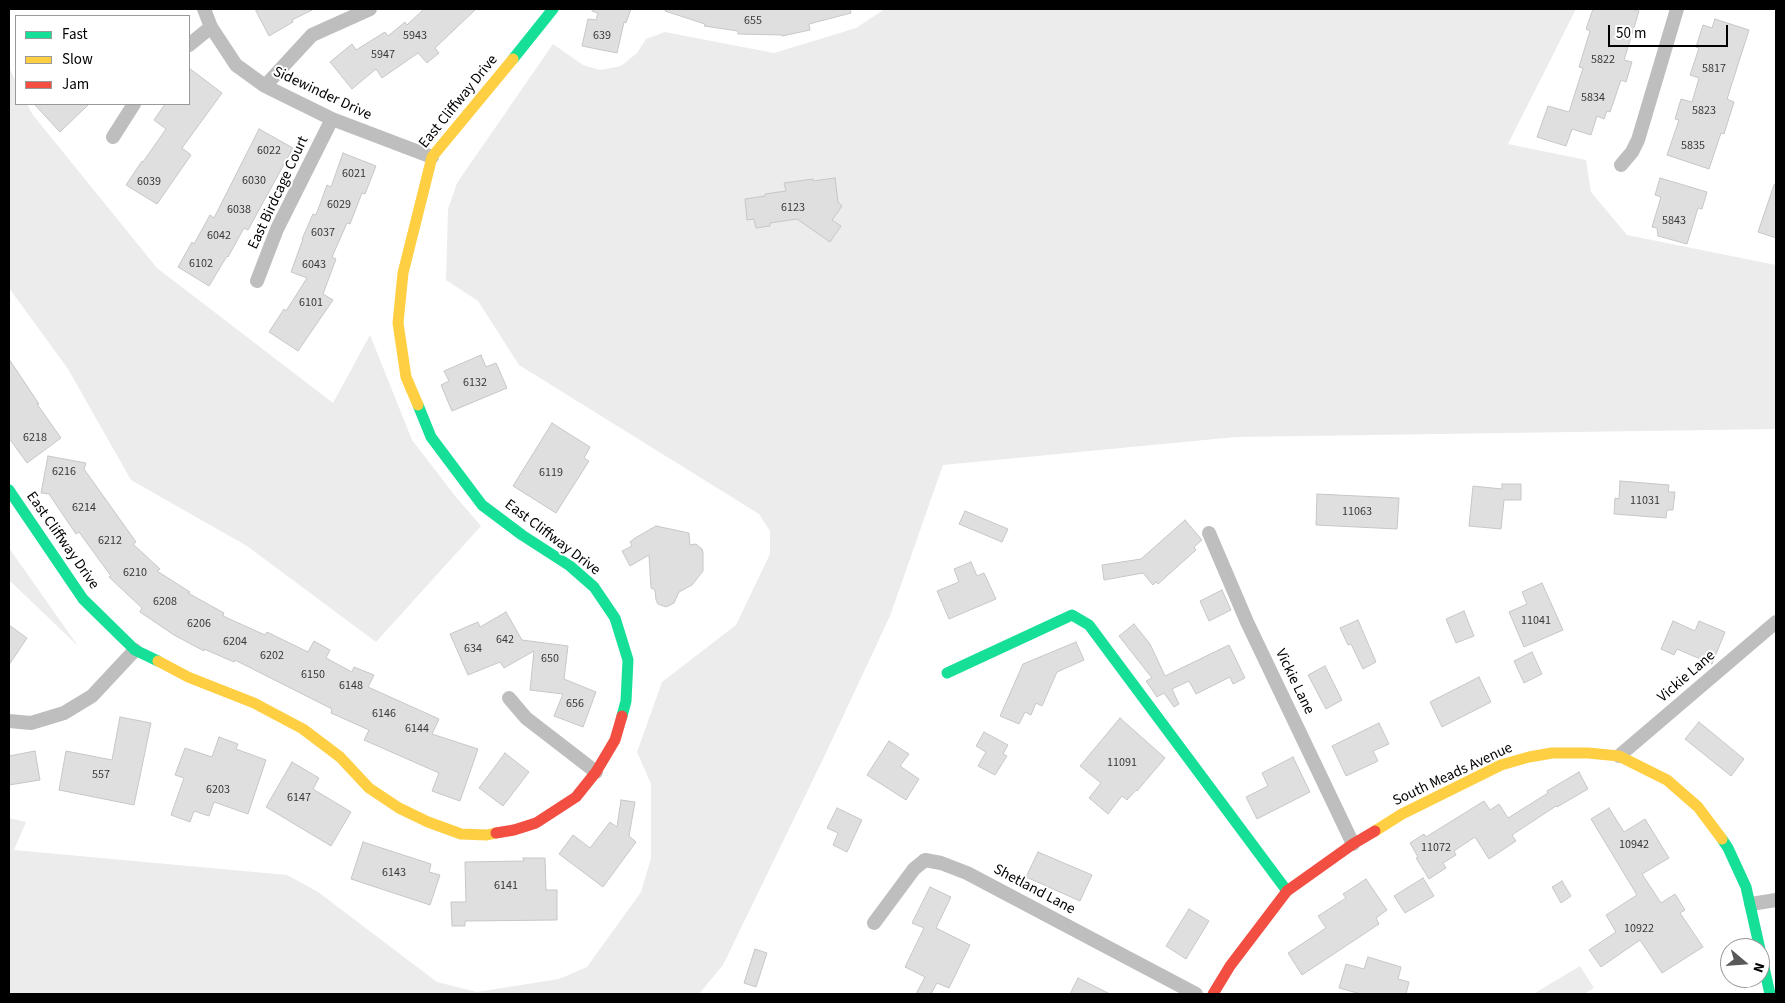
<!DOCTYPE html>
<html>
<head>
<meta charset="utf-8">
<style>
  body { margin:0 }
  #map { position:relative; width:1785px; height:1003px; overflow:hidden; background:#fff; font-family:"Source Sans 3",sans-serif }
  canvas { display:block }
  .frame { position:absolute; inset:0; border:10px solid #000; pointer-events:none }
  .legend { position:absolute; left:15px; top:15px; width:175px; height:90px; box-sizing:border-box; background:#fff; border:1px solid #999; margin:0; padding:6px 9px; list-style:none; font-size:15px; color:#000 }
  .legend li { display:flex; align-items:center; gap:10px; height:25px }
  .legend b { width:25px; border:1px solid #999 }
  .north { position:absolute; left:1720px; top:938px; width:50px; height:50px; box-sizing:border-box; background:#fff; border:1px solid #999; border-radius:50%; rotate:108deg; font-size:14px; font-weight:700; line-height:20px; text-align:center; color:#000 }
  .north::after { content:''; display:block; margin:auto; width:18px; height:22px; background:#595959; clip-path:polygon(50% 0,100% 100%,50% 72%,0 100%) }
  .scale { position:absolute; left:1608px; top:25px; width:120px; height:22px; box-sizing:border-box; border:2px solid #000; border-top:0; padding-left:6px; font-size:15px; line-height:18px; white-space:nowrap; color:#000; -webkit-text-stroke:4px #fff; paint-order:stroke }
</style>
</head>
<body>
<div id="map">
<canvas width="1785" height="1003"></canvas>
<div class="frame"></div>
<ul class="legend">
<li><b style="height:6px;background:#16e098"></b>Fast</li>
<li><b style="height:6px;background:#ffcf43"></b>Slow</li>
<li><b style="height:6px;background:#f24e42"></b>Jam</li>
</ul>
<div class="north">N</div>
<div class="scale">50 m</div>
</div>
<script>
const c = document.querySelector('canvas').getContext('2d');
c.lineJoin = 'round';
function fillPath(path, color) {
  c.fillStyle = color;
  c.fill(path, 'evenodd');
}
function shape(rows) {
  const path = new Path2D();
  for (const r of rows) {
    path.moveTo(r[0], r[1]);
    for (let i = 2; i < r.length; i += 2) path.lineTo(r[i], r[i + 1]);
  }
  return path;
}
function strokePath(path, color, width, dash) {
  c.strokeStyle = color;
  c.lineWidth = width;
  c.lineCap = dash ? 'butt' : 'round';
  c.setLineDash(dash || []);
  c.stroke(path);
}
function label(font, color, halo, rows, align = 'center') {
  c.font = font + ' "Source Sans 3",sans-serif';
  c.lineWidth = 4;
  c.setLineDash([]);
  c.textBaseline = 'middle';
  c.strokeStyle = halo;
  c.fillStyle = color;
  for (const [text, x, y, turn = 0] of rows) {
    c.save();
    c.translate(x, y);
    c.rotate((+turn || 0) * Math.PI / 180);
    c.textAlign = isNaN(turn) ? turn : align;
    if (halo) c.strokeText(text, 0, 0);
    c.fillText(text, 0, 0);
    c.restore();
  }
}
const green = shape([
  [885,9,1576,9,1508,144,1586,160,1591,192,1627,235,1776,265,1776,429,1236,437,943,465,890,616,824,757,723,965,699,994,9,994,9,818,26,822,14,850,287,875,318,892,437,982,477,992,559,979,587,967,641,892,651,858,651,784,637,752,662,682,736,625,770,554,770,531,759,514,519,365,478,301,446,280,448,209,457,183,553,44,583,65,600,70,621,66,637,53,646,39,665,32,774,53,856,28],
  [9,67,16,82,16,104,27,104,33,115,157,268,333,403,370,335,412,440,456,497,481,526,376,642,247,546,131,480,68,369,9,288],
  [9,548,78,646,9,580],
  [1580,966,1594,988,1584,994,1533,994]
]);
const building = shape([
  [255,9,314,9,292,20,293,22,269,36,255,9],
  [424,9,476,9,435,48,439,53,427,63,418,53,382,78,376,69,352,89,330,62,352,44,356,50,385,32,388,36,405,22,407,25,424,9],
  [592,9,631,9,626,23,624,22,617,53,582,46,588,19,596,20,598,13,592,11,592,9],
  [666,9,850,9,851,13,809,24,810,30,782,36,782,35,738,34,738,31,704,26,705,24,665,11,666,9],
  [1593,9,1631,9,1639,11,1624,60,1632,62,1626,82,1621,80,1610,112,1607,111,1604,119,1597,116,1591,135,1572,129,1566,146,1537,137,1548,106,1569,112,1583,68,1579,67,1590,31,1586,29,1593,9],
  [1715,19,1749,30,1727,99,1734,102,1724,134,1721,133,1709,169,1667,155,1679,120,1675,119,1681,99,1692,102,1699,78,1690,75,1699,48,1696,47,1703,25,1712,28,1715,19],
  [189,68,222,93,182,148,191,155,157,204,126,185,142,161,143,162,166,129,154,120,165,104,189,104,189,68],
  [34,104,89,104,60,132,34,104],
  [259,129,293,148,248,230,244,228,228,257,227,256,209,286,178,267,192,242,194,244,210,215,214,218,259,129],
  [343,153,376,166,365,194,362,193,350,224,347,223,332,257,336,259,323,294,333,300,298,351,269,332,284,309,286,311,307,278,291,272,303,239,302,239,313,214,316,215,327,185,331,187,343,153],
  [835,178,838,202,842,206,832,220,841,226,830,242,797,219,770,223,770,226,756,228,754,219,747,220,745,199,765,196,765,194,786,191,784,183,813,179,813,181,835,178],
  [1660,178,1707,192,1702,209,1698,208,1687,244,1658,236,1657,228,1652,227,1661,197,1655,195,1660,178],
  [1774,185,1776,185,1776,238,1758,232,1774,185],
  [481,355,486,367,496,363,507,388,452,411,441,385,449,381,444,371,481,355],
  [9,359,39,404,37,404,61,438,27,463,9,438,9,359],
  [552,423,590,447,584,458,589,461,556,513,513,486,552,423],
  [48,456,86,463,84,469,136,542,133,544,160,569,157,571,190,592,188,593,224,613,223,616,265,635,267,632,308,652,314,641,330,650,326,658,352,672,354,667,374,675,368,687,439,719,432,734,478,749,460,801,432,791,439,773,364,740,369,730,331,713,332,709,235,660,234,662,204,649,204,651,174,635,140,612,142,608,109,577,111,576,79,532,76,534,49,494,41,493,48,456],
  [1620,481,1669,485,1668,492,1675,492,1673,510,1667,510,1666,518,1614,514,1615,498,1619,499,1620,481],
  [1502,484,1521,484,1521,500,1504,500,1501,529,1469,526,1473,486,1502,489,1502,484],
  [1317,494,1399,498,1397,529,1316,525,1317,494],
  [965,511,1008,529,1002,542,959,524,965,511],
  [1185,520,1202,540,1194,547,1196,550,1158,584,1156,582,1153,585,1143,573,1104,580,1102,565,1141,559,1185,520],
  [656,526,689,533,690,545,696,544,702,549,703,553,703,571,692,585,679,592,674,603,666,607,658,604,656,600,655,590,651,588,649,555,630,566,622,551,632,546,630,542,635,538,656,526],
  [971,562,977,576,984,573,996,599,949,619,937,591,959,582,954,569,971,562],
  [1542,583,1563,630,1524,647,1509,612,1527,604,1522,592,1542,583],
  [1222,590,1231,610,1209,621,1200,601,1222,590],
  [1464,611,1474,636,1456,643,1446,619,1464,611],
  [506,612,522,640,568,646,564,679,596,692,583,727,554,716,563,694,530,690,534,651,504,668,500,662,468,675,450,634,478,622,480,627,506,612],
  [1358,620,1376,662,1363,669,1351,644,1348,645,1340,628,1358,620],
  [1673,621,1695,631,1699,621,1725,632,1712,664,1677,649,1674,655,1661,649,1673,621],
  [1134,624,1150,644,1165,676,1229,645,1245,678,1233,684,1230,677,1196,694,1189,681,1172,689,1179,704,1174,707,1164,693,1157,697,1146,681,1152,678,1119,636,1134,624],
  [9,625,27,638,9,665,9,625],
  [1076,642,1084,660,1057,672,1042,706,1036,703,1031,715,1025,712,1019,724,1000,716,1023,664,1076,642],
  [1532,652,1542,674,1524,683,1514,661,1532,652],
  [1325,666,1342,700,1326,709,1308,675,1325,666],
  [1479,677,1491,702,1442,727,1430,702,1479,677],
  [120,717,151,723,134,805,59,790,66,751,112,760,120,717],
  [1120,718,1165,758,1137,791,1136,790,1127,800,1122,796,1108,814,1089,798,1101,783,1080,766,1120,718],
  [1699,722,1744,759,1731,776,1685,739,1699,722],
  [1379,723,1389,744,1373,751,1378,761,1346,776,1332,746,1379,723],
  [984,732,1008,745,1003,754,1007,756,995,775,978,766,986,752,976,746,984,732],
  [219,737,238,744,236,749,266,760,248,814,214,802,209,816,194,811,190,822,171,815,184,778,175,775,185,748,212,757,219,737],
  [889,741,909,754,900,766,919,779,906,800,867,775,889,741],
  [35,751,40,780,9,785,9,756,35,751],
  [505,753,529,772,503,806,479,788,505,753],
  [1293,757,1310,792,1257,819,1246,797,1268,786,1262,773,1293,757],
  [292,762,319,778,313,789,351,812,331,846,266,807,292,762],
  [1579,772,1588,789,1557,807,1556,806,1512,835,1516,841,1489,859,1475,837,1454,851,1456,855,1443,863,1446,868,1429,879,1416,858,1418,857,1410,843,1424,834,1426,837,1484,801,1490,810,1499,804,1508,818,1548,793,1547,791,1579,772],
  [621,800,635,802,629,836,636,842,603,887,559,854,573,835,590,848,610,822,617,827,621,800],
  [837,808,862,820,847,852,833,845,838,833,827,828,837,808],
  [1609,808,1624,832,1645,819,1669,858,1642,874,1661,903,1675,894,1685,910,1680,913,1703,947,1662,973,1640,940,1601,967,1589,950,1616,932,1606,915,1637,895,1591,819,1609,808],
  [363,842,431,864,429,872,440,875,430,905,351,879,363,842],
  [1038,852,1092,875,1080,901,1026,877,1038,852],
  [523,858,545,858,546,890,557,890,557,920,465,921,465,926,452,926,451,902,466,902,465,862,524,861,523,858],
  [1423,878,1434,896,1405,913,1394,896,1423,878],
  [1366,879,1387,910,1376,918,1379,924,1302,975,1288,953,1326,928,1318,916,1346,898,1343,894,1366,879],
  [1562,881,1571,896,1561,903,1552,887,1562,881],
  [930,887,951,897,936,928,970,945,949,988,937,983,931,994,916,994,925,977,905,967,924,928,912,923,930,887],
  [1189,909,1209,921,1186,959,1166,946,1189,909],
  [755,949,767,953,756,987,744,983,755,949],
  [1368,957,1401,967,1398,979,1409,982,1406,994,1361,994,1339,988,1346,964,1364,969,1368,957],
  [1078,978,1110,994,1070,994,1078,978]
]);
const street = shape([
  [204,9,211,27,236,65,265,86,332,119,432,157],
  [189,45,211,27],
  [265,86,312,35,370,9],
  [113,137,134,104],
  [1621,165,1632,152,1638,140,1677,9],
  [257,281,277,229,332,119],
  [1209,533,1247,622,1353,844],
  [509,698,526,718,596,772],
  [9,721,31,723,64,713,92,696,135,650],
  [1619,756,1776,622],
  [1751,904,1776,900],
  [874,923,914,869,925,860,941,863,967,873,1196,994]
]);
const fast = shape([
  [513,59,553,9],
  [418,405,431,437,482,505,522,535,570,566,594,587,615,618,628,660,626,701,622,716],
  [9,490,83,599,135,650,158,661],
  [947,673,1072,615,1089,625,1287,891],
  [1722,839,1728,848,1746,887,1770,994]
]);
const slow = shape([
  [418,405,406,377,398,323,403,273,432,157,513,59],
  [158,661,188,677,254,703,303,729,340,757,369,788,399,808,428,822,461,834,487,835,496,833],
  [1375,831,1402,814,1501,765,1529,757,1552,753,1588,753,1619,756,1667,780,1698,807,1722,839]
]);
const jam = shape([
  [496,833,514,830,536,823,576,797,596,772,615,740,622,716],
  [1213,994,1230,966,1287,891,1353,844,1375,831]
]);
const numberNames = [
  ["655",753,21],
  ["5943",415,36],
  ["639",602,36],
  ["5947",383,55],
  ["5822",1603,60],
  ["5817",1714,69],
  ["5834",1593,98],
  ["5823",1704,111],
  ["5835",1693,146],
  ["6022",269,151],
  ["6021",354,174],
  ["6030",254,181],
  ["6039",149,182],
  ["6029",339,205],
  ["6123",793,208],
  ["6038",239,210],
  ["5843",1674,221],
  ["6037",323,233],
  ["6042",219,236],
  ["6102",201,264],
  ["6043",314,265],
  ["6101",311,303],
  ["6132",475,383],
  ["6218",35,438],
  ["6216",64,472],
  ["6119",551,473],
  ["11031",1645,501],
  ["6214",84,508],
  ["11063",1357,512],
  ["6212",110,541],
  ["6210",135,573],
  ["6208",165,602],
  ["11041",1536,621],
  ["6206",199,624],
  ["642",505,640],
  ["6204",235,642],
  ["634",473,649],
  ["6202",272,656],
  ["650",550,659],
  ["6150",313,675],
  ["6148",351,686],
  ["656",575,704],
  ["6146",384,714],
  ["6144",417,729],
  ["11091",1122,763],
  ["557",101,775],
  ["6203",218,790],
  ["6147",299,798],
  ["10942",1634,845],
  ["11072",1436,848],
  ["6143",394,873],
  ["6141",506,886],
  ["10922",1639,929]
];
const streetNames = [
  ["Sidewinder Drive",322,94,25],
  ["East Cliffway Drive",459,102,-51],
  ["East Birdcage Court",279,193,-65],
  ["East Cliffway Drive",552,538,37],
  ["East Cliffway Drive",62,541,55],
  ["Vickie Lane",1687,677,-41],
  ["Vickie Lane",1294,682,64],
  ["South Meads Avenue",1453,775,-25],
  ["Shetland Lane",1034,890,28]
];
fillPath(green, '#ececec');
fillPath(building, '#dfdfdf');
strokePath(building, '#c7c7c7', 1);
strokePath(street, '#bebebe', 14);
strokePath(fast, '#16e098', 11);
strokePath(slow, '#ffcf43', 11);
strokePath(jam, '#f24e42', 11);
label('12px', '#383838', null, numberNames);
label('15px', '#000', '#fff', streetNames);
</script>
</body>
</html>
